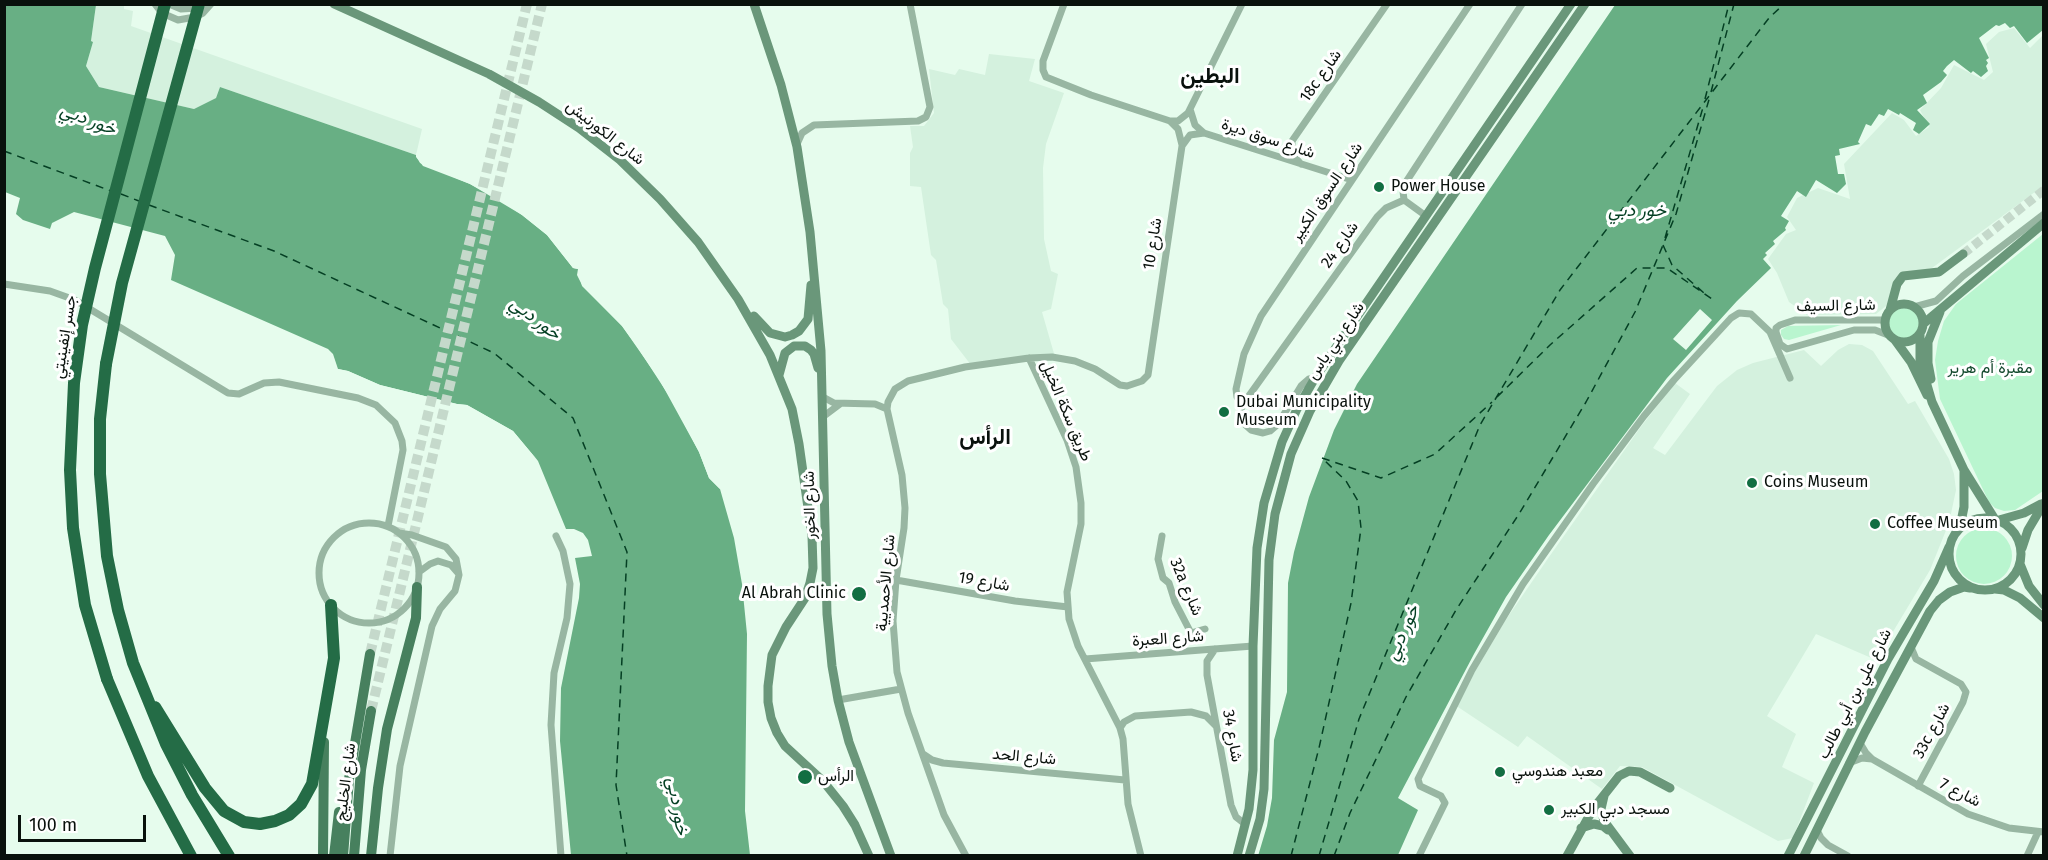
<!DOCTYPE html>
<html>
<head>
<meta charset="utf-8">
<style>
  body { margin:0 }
  #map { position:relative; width:2048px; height:860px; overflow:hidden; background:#e6fced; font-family:"Fira Sans",sans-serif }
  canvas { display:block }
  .frame { position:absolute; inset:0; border:6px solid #09110c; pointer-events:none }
  .scale { position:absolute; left:18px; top:815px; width:128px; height:27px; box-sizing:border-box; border:3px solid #09110c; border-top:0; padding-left:8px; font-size:18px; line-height:21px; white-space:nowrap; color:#09110c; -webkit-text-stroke:4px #fff; paint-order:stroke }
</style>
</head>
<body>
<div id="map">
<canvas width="2048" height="860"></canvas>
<div class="frame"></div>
<div class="scale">100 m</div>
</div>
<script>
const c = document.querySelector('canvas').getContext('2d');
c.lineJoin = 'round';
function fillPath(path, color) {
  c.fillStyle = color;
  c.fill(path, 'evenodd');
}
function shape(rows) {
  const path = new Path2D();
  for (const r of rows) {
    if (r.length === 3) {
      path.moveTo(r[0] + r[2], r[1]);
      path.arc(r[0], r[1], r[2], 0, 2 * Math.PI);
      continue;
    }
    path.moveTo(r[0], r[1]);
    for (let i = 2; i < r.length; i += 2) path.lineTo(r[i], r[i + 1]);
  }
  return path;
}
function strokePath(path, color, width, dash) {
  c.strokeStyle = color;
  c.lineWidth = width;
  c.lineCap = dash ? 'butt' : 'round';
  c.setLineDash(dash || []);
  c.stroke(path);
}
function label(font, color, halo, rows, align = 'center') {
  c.font = font + ' "Fira Sans",Vazirmatn,sans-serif';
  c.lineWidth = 6;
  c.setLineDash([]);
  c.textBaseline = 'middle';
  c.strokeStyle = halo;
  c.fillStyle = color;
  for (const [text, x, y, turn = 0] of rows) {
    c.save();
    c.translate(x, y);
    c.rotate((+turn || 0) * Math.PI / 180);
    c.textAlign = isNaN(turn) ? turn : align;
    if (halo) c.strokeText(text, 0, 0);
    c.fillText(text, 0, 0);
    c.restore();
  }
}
const built = shape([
  [96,5,124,5,124,9,133,11,131,26,422,129,416,155,220,87,216,98,194,109,99,87,86,66,93,42,91,41],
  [2014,28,2030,48,2043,35,2043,186,1932,268,1899,275,1886,306,1876,314,1807,315,1789,302,1777,273,1768,259,1786,234,1796,230,1787,217,1797,198,1818,188,1850,199,1844,164,1892,113,1904,120,1916,136,1929,127,1920,110,1941,88,1954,65,1984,80,1993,72,1986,44,1999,32],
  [989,54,1035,59,1029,81,1064,93,1046,144,1043,168,1044,239,1051,271,1058,274,1051,309,1042,312,1055,357,971,365,951,339,948,309,943,304,936,260,931,255,921,187,910,186,910,153,913,147,910,126,924,126,934,113,929,69,955,75,959,69,985,75],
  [1849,344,1862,345,1873,351,1908,404,1915,401,1949,459,1954,474,1956,490,1949,523,1930,570,1876,660,1816,634,1767,716,1796,734,1782,767,1814,783,1793,838,1778,841,1642,767,1620,766,1602,789,1527,736,1518,747,1455,705,1505,621,1549,557,1640,428,1675,383,1690,394,1653,448,1665,455,1717,386,1737,370,1753,363,1804,350,1821,366,1838,350]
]);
const green = shape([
  [2043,234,2043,491,2015,510,2004,511,1995,508,1989,502,1940,399,1935,360,1938,341,1944,321,1956,304],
  [1903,323,16],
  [1841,325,1789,340,1784,339,1781,335,1781,330,1788,326],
  [1984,556,28]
]);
const water = shape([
  [5,5,96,5,91,41,93,42,86,66,99,87,194,109,216,98,220,87,416,155,420,163,470,184,522,215,547,235,573,268,578,269,582,286,622,326,659,379,699,452,709,478,720,489,734,538,742,584,747,634,745,811,750,855,571,855,560,741,561,688,579,598,580,584,575,558,592,556,588,540,583,533,574,529,566,529,538,461,513,431,467,405,457,404,380,385,348,371,338,369,333,354,328,349,171,280,175,255,165,236,74,212,52,223,50,229,23,220,16,214,20,198,5,192],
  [1615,5,2043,5,2043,30,2027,43,2014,26,2010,28,2005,23,1999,26,1996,25,1979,38,1989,58,1986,60,1988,63,1986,66,1988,71,1981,77,1973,71,1971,73,1954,60,1947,66,1943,71,1947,75,1941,82,1923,95,1927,103,1917,110,1930,124,1919,134,1913,130,1916,123,1900,113,1899,115,1888,109,1884,116,1879,114,1871,126,1866,124,1858,142,1860,144,1839,149,1840,155,1835,156,1838,174,1844,174,1846,184,1837,193,1816,180,1806,197,1797,191,1781,216,1789,221,1785,228,1786,230,1773,241,1775,244,1765,253,1767,255,1763,259,1771,268,1737,301,1667,378,1549,535,1506,597,1474,654,1398,798,1418,810,1398,855,1258,856,1267,826,1272,798,1274,740,1287,692,1288,583,1294,552,1309,497,1334,430,1357,384]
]);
const pier = shape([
  [416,153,422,158,425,164,471,181,501,197,524,212,549,233,575,265,580,266,584,284,624,323,639,343,676,401,702,450,711,477,719,484,720,489,709,478,699,452,673,402,636,345,622,326,582,285,577,275,578,269,573,268,547,235,522,215,500,200,470,184,423,166,416,157],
  [1700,309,1712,320,1686,350,1673,339],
  [338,369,348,371,380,385,457,404,467,405,513,431,538,461,511,434,466,408,456,407,379,388,348,374,338,372]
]);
const ferry = shape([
  [1711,92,1734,4],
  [1705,99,1729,4],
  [4,151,111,191],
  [121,194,139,201],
  [149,205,274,251,494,353,573,418,627,552,616,785,627,856],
  [1665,238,1704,104],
  [1663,245,1672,265,1704,293],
  [1497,397,1550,345,1637,268,1667,268,1712,299],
  [1322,458,1381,478,1435,454,1492,402],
  [1291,856,1319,748,1351,603,1361,528,1358,501,1346,481,1324,460],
  [1319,856,1359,719,1480,425,1560,290,1769,18,1784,4],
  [1334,856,1350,813,1406,697,1456,610,1519,514,1586,402,1635,312,1676,214,1710,96]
]);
const secondaryTunnel = shape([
  [1963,254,2044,190]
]);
const primaryTunnel = shape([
  [370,654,527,4],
  [371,711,542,4]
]);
const street = shape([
  [155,4,162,13,178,20,195,17,203,13,211,4],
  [169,4,181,9,198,8],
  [1064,4,1043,61,1043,70,1046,77,1091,95,1170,121,1178,129,1182,145],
  [1190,109,1195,125,1204,133,1352,180],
  [1170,121,1178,121,1188,113,1242,4],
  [797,144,802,133,814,125,918,121,926,117,930,107,910,4],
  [1301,164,1292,154,1292,141,1387,4],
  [1404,200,1403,191,1406,182,1522,4],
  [1404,200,1426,216],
  [4,284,50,291,75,300,228,393,239,394,264,383,279,382,358,398,376,405,395,423,402,441,403,450,388,526],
  [1914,307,1936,301,1963,276,2044,214],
  [1885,320,1795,320,1780,325,1776,328,1776,332,1780,344,1787,349,1854,330,1875,330,1888,335],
  [1029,358,1067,440,1076,467,1081,503,1081,524,1067,592,1069,619,1078,646,1120,728,1123,739,1128,804,1141,856],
  [1315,378,1309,379,1301,386,1278,424,1270,431,1263,433,1251,430,1241,421,1240,412,1243,404,1377,217,1386,208,1404,200],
  [823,397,834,403,875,404,887,409],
  [1246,401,1237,397,1236,389,1244,354,1261,316,1470,4],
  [824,416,840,404],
  [369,573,50],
  [556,536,563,551,570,584,567,618,554,673,551,725,561,856],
  [1162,536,1158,559,1163,578,1169,583,1175,602,1191,633,1205,629],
  [419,572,430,564,438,561,451,565,458,573],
  [896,580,1015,601,1068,607],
  [1911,647,1916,659,1961,684,1966,692,1963,702,1918,786],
  [1215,649,1207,661,1207,675,1231,805,1236,817,1245,824],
  [1085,659,1253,646],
  [838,700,901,689],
  [1120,728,1124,722,1135,716,1191,712,1206,716,1216,726],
  [1860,743,1866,753,1872,759,1968,814,2009,828,2044,832],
  [923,754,932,760,943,763,1125,780],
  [1849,763,1862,758,1872,759],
  [1817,830,1821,838,1828,845,1848,856],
  [390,856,400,766,432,626,440,609,455,591,459,575,456,559,446,547,412,535,399,533],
  [966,856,944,815,908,713,897,672,893,621,896,580,904,528,905,508,902,475,887,409,888,402,895,389,908,381,965,367,1029,358,1052,357,1075,361,1095,369,1120,385,1127,386,1142,381,1148,375,1182,146,1190,135,1204,133],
  [1419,856,1445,803,1441,796,1420,786,1418,779,1472,670,1523,584,1593,484,1644,416,1674,380,1731,318,1739,313,1751,314,1770,332,1790,378],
  [2027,856,2038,832]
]);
const secondary = shape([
  [334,4,489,74,539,102,579,128,620,160,660,199,698,242,738,299,770,355,792,409,799,444,812,536,813,568,810,583,805,598,786,627,772,655,768,686,768,702,771,718,777,733,785,746,823,781,843,806,855,825,869,856],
  [754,4,781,85,797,147,810,232,821,351,827,614,832,666,838,700,849,742,891,856],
  [1904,323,19],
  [1890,310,1897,284,1903,276,1939,272,1963,254],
  [754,316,770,333,785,337,792,335,799,331,808,319,811,285],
  [1923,324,2044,223],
  [1920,334,1920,361,1932,402,1964,470,1994,518],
  [1895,340,1911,362,1927,395],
  [779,375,785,353,794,346,805,346,811,350,814,354,818,368],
  [1931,379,1928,363,1928,342,1940,312],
  [1985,554,36],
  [1999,520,2024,513,2041,504],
  [1960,527,1964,507,1964,470],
  [2022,548,2028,530,2044,503],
  [2020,564,2029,586,2044,605],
  [1995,589,2004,590,2020,598,2044,618],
  [1604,796,1601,809,1604,821,1630,856],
  [1581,828,1594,824,1603,826,1608,830],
  [1237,856,1249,809,1253,770,1253,646,1257,548,1264,503,1282,442,1297,409,1315,378,1571,4],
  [1249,856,1260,819,1264,789,1269,560,1275,514,1291,454,1310,411,1339,361,1585,4],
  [1567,856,1593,809,1619,776,1629,771,1640,772,1670,788],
  [1788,856,1888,659,1934,581,1949,547],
  [1804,856,1865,732,1930,611,1939,600,1950,592,1964,587,1970,588]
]);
const primary = shape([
  [323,856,324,742],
  [334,856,339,812],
  [343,856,349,779,370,654],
  [354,856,361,770,371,711],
  [371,856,378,788,387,729,416,618,417,587]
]);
const highway = shape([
  [106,364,100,419,100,474,107,556,118,610,133,663,166,744,192,795,229,856],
  [107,679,148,776,191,856],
  [155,707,205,788,224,811,244,822,260,824,275,821,289,815,301,804,312,784,334,658,331,605]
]);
const highwayBridge = shape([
  [106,364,122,283,199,4],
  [107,679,85,605,73,528,70,470,74,383,82,325,95,268,165,4]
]);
const markers = [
  [1379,187,6,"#126e42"],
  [1224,412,6,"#126e42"],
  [1752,483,6,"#126e42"],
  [1875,524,6,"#126e42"],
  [859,594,8,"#126e42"],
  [1500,772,6,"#126e42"],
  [805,777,8,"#126e42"],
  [1549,810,6,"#126e42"]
];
const streetNames = [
  ["18c شارع",1321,76,-55],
  ["شارع الكورنيش",605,133,38],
  ["شارع سوق ديرة",1268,139,18],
  ["شارع السوق الكبير",1327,192,-56],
  ["شارع 10",1153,244,-81],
  ["شارع 24",1340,245,-55],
  ["شارع السيف",1836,306,-1],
  ["جسر إنفينيتي",65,337,-81],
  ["شارع بني ياس",1336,341,-56],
  ["طريق سكة الخيل",1066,411,67],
  ["شارع الخور",810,505,-91],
  ["شارع 19",984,582,10],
  ["شارع الأحمديية",886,583,-85],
  ["32a شارع",1186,587,67],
  ["شارع العبرة",1168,639,-4],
  ["شارع علي بن أبي طالب",1855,694,-63],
  ["33c شارع",1932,731,-62],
  ["شارع 34",1232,736,80],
  ["شارع الحد",1024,757,5],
  ["شارع الخليج",346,782,-83],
  ["شارع 7",1960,793,27]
];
const poiNames = [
  ["Power House",1391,187],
  ["Dubai Municipality",1236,403],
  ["Museum",1236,421],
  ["Coins Museum",1764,483],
  ["Coffee Museum",1887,524],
  ["Al Abrah Clinic",846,594,"right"],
  ["معبد هندوسي",1512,772],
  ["الرأس",818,777],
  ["مسجد دبي الكبير",1561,810]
];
const parkNames = [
  ["مقبرة أم هرير",1990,369]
];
const waterNames = [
  ["خور دبي",88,120,21],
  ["خور دبي",1637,211],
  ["خور دبي",535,319,37],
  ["خور دبي",1403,633,-66],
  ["خور دبي",677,806,80]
];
const districtNames = [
  ["البطين",1210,77],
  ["الرأس",985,438]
];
fillPath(built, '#d4f1de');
fillPath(green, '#b9f5cf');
fillPath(water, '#68af84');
fillPath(pier, '#e6fced');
strokePath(ferry, '#043f23', 1.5, [8, 6]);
strokePath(secondaryTunnel, '#c5d9cb', 9, [9, 4.5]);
strokePath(primaryTunnel, '#c5d9cb', 10, [10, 5]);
strokePath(street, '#98b6a2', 7);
strokePath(secondary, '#6a977a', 9);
strokePath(primary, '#47805e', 10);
strokePath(highway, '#246c46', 12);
strokePath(highwayBridge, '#246c46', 12);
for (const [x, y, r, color] of markers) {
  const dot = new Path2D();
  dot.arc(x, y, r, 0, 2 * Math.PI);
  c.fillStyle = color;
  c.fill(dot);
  strokePath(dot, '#fff', 2);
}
label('16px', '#09110c', '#fff', streetNames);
label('16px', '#09110c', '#fff', poiNames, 'left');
label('16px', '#144a2e', '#fff', parkNames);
label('italic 18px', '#043f23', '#fff', waterNames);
label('bold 22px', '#09110c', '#fff', districtNames);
</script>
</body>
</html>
